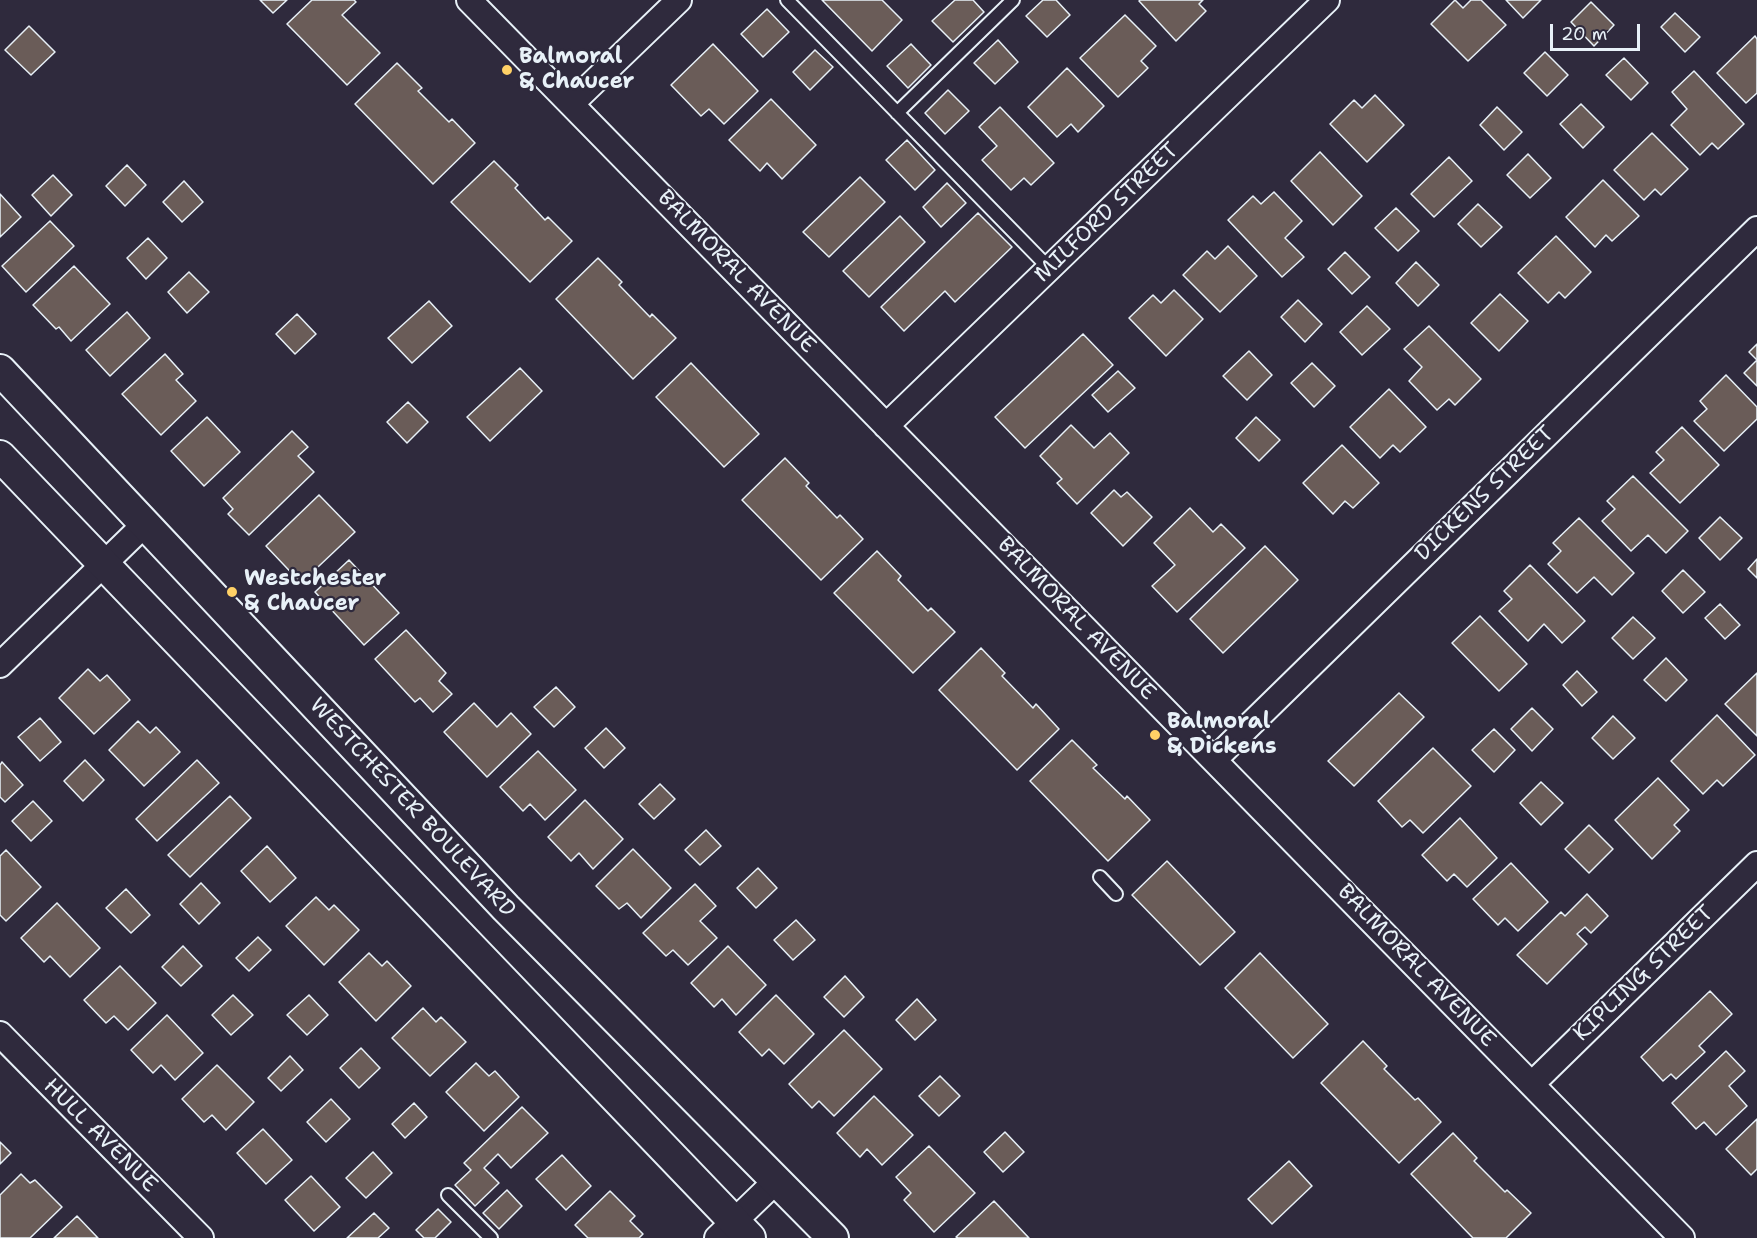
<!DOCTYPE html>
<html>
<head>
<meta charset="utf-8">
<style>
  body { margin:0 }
  #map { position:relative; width:1757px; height:1238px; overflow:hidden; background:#2f2a3d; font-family:"Shantell Sans",sans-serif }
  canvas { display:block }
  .scale { position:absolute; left:1550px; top:24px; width:90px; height:27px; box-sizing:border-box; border:3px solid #e8f1f8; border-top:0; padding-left:8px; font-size:18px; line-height:21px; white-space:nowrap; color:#e8f1f8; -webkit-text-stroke:4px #2f2a3d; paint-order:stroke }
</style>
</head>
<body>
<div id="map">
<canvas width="1757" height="1238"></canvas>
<div class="scale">20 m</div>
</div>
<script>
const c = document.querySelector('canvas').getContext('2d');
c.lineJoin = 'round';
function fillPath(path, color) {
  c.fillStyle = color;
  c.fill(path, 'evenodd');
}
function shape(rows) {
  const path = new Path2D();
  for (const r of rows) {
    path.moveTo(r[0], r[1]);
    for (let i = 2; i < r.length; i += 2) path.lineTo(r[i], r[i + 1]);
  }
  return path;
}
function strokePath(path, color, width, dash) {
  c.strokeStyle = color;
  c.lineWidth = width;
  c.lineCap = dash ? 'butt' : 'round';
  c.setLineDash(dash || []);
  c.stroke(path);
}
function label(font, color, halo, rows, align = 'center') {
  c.font = font + ' "Shantell Sans",sans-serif';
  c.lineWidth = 4.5;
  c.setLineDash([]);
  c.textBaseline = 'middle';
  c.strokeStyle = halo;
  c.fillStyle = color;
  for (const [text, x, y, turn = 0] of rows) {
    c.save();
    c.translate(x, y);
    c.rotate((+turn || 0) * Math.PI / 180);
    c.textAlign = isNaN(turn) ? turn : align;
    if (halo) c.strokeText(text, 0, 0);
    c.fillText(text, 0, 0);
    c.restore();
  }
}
const building = shape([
  [260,0,287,0,273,13,260,0],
  [312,0,354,0,356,2,342,15,380,53,347,85,287,24,312,0],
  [822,0,882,0,902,20,872,51,822,0],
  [955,0,973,0,984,12,953,42,932,21,955,0],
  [1043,0,1056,0,1070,15,1047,37,1026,16,1043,0],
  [1140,0,1203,0,1199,4,1206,11,1176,41,1139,1,1140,0],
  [1455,0,1463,8,1471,0,1481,0,1506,25,1468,61,1431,24,1455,0],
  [1506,0,1541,0,1523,18,1506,0],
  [1591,2,1614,25,1594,46,1571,22,1591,2],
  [767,9,789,32,763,57,741,34,767,9],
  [1675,13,1700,37,1685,52,1661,27,1675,13],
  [1125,15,1156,46,1141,61,1148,68,1118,97,1080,58,1125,15],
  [29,26,55,52,31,75,5,50,29,26],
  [1755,36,1757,39,1757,93,1746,103,1717,73,1755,36],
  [998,40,1018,62,995,84,974,63,998,40],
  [713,44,758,91,724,124,709,109,701,116,671,85,713,44],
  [911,44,931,65,908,88,887,66,911,44],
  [815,50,833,67,810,90,793,72,815,50],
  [1545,52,1568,75,1547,96,1524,73,1545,52],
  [1624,58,1648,83,1631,100,1606,75,1624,58],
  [397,63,422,88,418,91,449,122,452,119,475,143,433,184,355,104,397,63],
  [1067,68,1104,106,1078,132,1071,124,1057,137,1028,107,1067,68],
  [1694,71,1744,124,1718,149,1712,143,1700,155,1671,125,1687,109,1672,92,1694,71],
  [948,90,969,111,945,134,925,113,948,90],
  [1375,95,1404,125,1367,162,1330,124,1354,100,1362,108,1375,95],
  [771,99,816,145,782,179,767,163,760,171,729,140,771,99],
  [1581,104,1604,127,1583,148,1560,124,1581,104],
  [1000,107,1054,163,1031,185,1024,178,1011,190,982,160,997,146,979,127,1000,107],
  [1497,107,1522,132,1504,150,1480,125,1497,107],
  [1652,133,1688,169,1661,195,1655,189,1644,200,1614,170,1652,133],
  [907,140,935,170,915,190,886,160,907,140],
  [1320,152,1362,196,1333,225,1291,181,1320,152],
  [1528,154,1551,178,1530,198,1507,175,1528,154],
  [1449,157,1472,181,1434,217,1411,194,1449,157],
  [494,161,518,185,515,188,545,220,548,217,572,241,530,282,451,202,494,161],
  [127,165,146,185,125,206,106,186,127,165],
  [53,175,72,195,51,216,32,195,53,175],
  [860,177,885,202,829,257,803,232,860,177],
  [1603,180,1639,216,1612,241,1606,235,1595,247,1566,217,1603,180],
  [184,181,203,202,182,222,163,202,184,181],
  [947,183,966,203,941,227,923,207,947,183],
  [1274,192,1302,221,1285,238,1304,257,1282,277,1228,220,1253,196,1261,204,1274,192],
  [0,194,21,217,0,237,0,194],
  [1478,204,1502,227,1481,247,1458,224,1478,204],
  [1396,208,1419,231,1398,251,1375,228,1396,208],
  [978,213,1012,247,955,302,945,291,904,331,881,307,978,213],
  [900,216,925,242,869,297,843,271,900,216],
  [50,221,74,246,26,292,2,266,50,221],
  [1556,236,1591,272,1565,298,1559,292,1548,303,1518,273,1556,236],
  [148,238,167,258,146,279,127,258,148,238],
  [1228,246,1257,276,1220,312,1183,275,1207,251,1215,259,1228,246],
  [1345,252,1370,277,1352,294,1328,269,1345,252],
  [598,258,622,282,619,285,650,317,652,314,676,338,633,379,556,299,598,258],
  [1416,262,1439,285,1418,306,1396,283,1416,262],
  [74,266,110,304,71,341,59,327,56,329,33,305,74,266],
  [189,272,209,292,187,313,168,292,189,272],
  [1174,290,1203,319,1166,356,1129,318,1153,295,1161,303,1174,290],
  [1500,294,1528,321,1499,351,1471,323,1500,294],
  [1298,300,1322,324,1305,342,1281,317,1298,300],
  [429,301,452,326,412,363,388,338,429,301],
  [1367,306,1390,329,1362,355,1340,332,1367,306],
  [127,312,150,338,110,376,86,350,127,312],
  [297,314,316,334,295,354,276,334,297,314],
  [1429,326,1481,379,1455,405,1449,399,1437,410,1409,381,1422,367,1404,349,1429,326],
  [1083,334,1113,365,1025,448,995,417,1083,334],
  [1757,344,1757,386,1744,373,1757,360,1749,352,1757,344],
  [1249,351,1272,375,1247,400,1223,376,1249,351],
  [165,354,183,374,176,380,196,401,161,435,122,394,165,354],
  [691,363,759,434,724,467,656,397,691,363],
  [1312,363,1335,386,1314,407,1291,383,1312,363],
  [520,368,542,391,490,441,467,417,520,368],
  [1118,371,1135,388,1108,412,1092,395,1118,371],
  [1726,375,1757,407,1757,419,1724,451,1694,421,1707,409,1700,401,1726,375],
  [1389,389,1426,427,1400,452,1393,445,1380,458,1350,427,1389,389],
  [408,402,428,422,407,443,387,422,408,402],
  [207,417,240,452,204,486,171,451,207,417],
  [1256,417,1280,440,1259,461,1236,438,1256,417],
  [1071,425,1094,448,1110,433,1129,453,1077,504,1057,483,1062,479,1040,456,1071,425],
  [1682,427,1719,465,1680,503,1650,473,1664,460,1656,452,1682,427],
  [292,431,308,447,298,456,314,472,249,535,228,514,233,509,223,498,292,431],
  [1342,445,1379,483,1353,508,1345,501,1333,514,1303,483,1342,445],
  [785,458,809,483,806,486,837,518,840,515,863,539,821,580,742,500,785,458],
  [1633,476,1688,531,1666,553,1648,535,1631,551,1602,521,1615,509,1607,501,1633,476],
  [1114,490,1121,497,1127,492,1152,517,1123,546,1091,513,1114,490],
  [319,495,355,532,301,583,266,546,319,495],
  [1190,508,1213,532,1221,524,1245,548,1177,612,1152,586,1175,565,1154,543,1190,508],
  [1720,517,1742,538,1720,560,1699,538,1720,517],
  [1579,518,1634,573,1612,595,1594,577,1577,593,1548,564,1561,551,1553,543,1579,518],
  [1265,546,1298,580,1223,653,1190,619,1265,546],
  [877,551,901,576,898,580,928,611,931,608,955,632,913,673,834,593,877,551],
  [1757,559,1757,578,1748,569,1757,559],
  [349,560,399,613,364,645,315,592,349,560],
  [1530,565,1585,621,1562,643,1544,624,1528,641,1499,611,1512,599,1504,591,1530,565],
  [1683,570,1705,592,1683,613,1662,591,1683,570],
  [1720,604,1740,625,1725,639,1705,618,1720,604],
  [1480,616,1527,664,1499,691,1452,643,1480,616],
  [1633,617,1655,638,1633,659,1612,638,1633,617],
  [406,630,446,673,439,681,452,694,433,712,420,698,415,702,375,659,406,630],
  [981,648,1005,673,1002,676,1033,708,1036,704,1059,729,1017,770,939,690,981,648],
  [1666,658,1687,680,1666,701,1644,680,1666,658],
  [88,669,100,681,107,675,130,700,94,734,59,698,88,669],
  [1577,671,1597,692,1582,706,1563,685,1577,671],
  [1757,673,1757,736,1725,704,1757,673],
  [556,687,575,707,554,727,534,707,556,687],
  [1399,693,1424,717,1354,786,1328,761,1399,693],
  [474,703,497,727,511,713,531,734,487,777,444,732,474,703],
  [1532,708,1553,729,1532,751,1511,729,1532,708],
  [1717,715,1755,755,1723,786,1717,780,1703,794,1671,761,1717,715],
  [1613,716,1635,738,1613,759,1592,738,1613,716],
  [40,718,61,742,40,761,18,737,40,718],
  [138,721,150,733,156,727,180,752,144,786,109,750,138,721],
  [606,728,625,748,604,768,585,748,606,728],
  [1494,729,1515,750,1494,772,1472,750,1494,729],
  [1072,740,1097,765,1093,768,1125,799,1127,796,1150,820,1108,861,1030,781,1072,740],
  [1433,748,1471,786,1423,833,1410,820,1402,827,1378,801,1433,748],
  [538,751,576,790,545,820,530,804,523,811,500,787,538,751],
  [85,760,104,780,83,801,64,781,85,760],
  [197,760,219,783,157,841,136,819,197,760],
  [2,762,23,785,5,802,0,797,0,765,2,762],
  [1658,778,1689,810,1674,825,1680,831,1652,859,1615,820,1658,778],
  [1541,782,1563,803,1541,825,1520,803,1541,782],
  [660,784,675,799,654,819,639,804,660,784],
  [230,796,251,818,190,877,168,855,230,796],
  [585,800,623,839,593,869,579,853,571,861,548,837,585,800],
  [33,801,52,821,31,841,12,821,33,801],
  [1460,818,1497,858,1467,887,1454,874,1447,881,1422,855,1460,818],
  [1589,825,1613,849,1589,873,1565,849,1589,825],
  [706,830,721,846,700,865,685,850,706,830],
  [267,846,296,878,270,902,241,871,267,846],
  [633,849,671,888,641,918,627,903,619,909,596,886,633,849],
  [6,850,41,887,6,921,0,915,0,856,6,850],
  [1167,861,1235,932,1200,965,1132,895,1167,861],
  [1511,863,1548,902,1518,931,1505,918,1498,925,1473,899,1511,863],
  [758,868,777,888,756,908,737,888,758,868],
  [201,883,220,903,199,924,180,904,201,883],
  [695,884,716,906,700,921,717,938,688,965,673,950,666,956,643,933,695,884],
  [126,889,150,915,131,933,106,908,126,889],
  [1587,894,1608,916,1591,933,1585,927,1577,934,1587,944,1547,984,1517,955,1561,912,1565,916,1587,894],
  [316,897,329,910,334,905,359,930,324,965,286,926,316,897],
  [57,903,100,948,70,977,50,956,44,962,21,938,57,903],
  [796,920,815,940,793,960,774,940,796,920],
  [258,937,271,950,249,971,236,958,258,937],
  [183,946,202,966,181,986,162,967,183,946],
  [728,946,766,985,736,1015,722,999,714,1007,691,983,728,946],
  [369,953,382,966,387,961,411,986,376,1021,339,982,369,953],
  [1260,953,1328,1024,1293,1058,1225,988,1260,953],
  [120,966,156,1003,128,1030,114,1016,106,1023,84,1000,120,966],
  [845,976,864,997,844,1017,824,997,845,976],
  [1710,991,1732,1014,1699,1046,1705,1052,1676,1079,1671,1074,1663,1081,1641,1057,1710,991],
  [233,995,253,1015,231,1035,212,1015,233,995],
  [309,995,328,1015,307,1035,287,1015,309,995],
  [776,995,814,1034,784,1064,769,1049,762,1056,739,1032,776,995],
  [917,999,936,1020,915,1040,896,1020,917,999],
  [423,1008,436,1022,441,1017,466,1042,430,1076,392,1038,423,1008],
  [167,1015,203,1053,175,1080,161,1065,153,1073,131,1050,167,1015],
  [844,1030,882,1069,834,1116,819,1101,812,1108,789,1084,844,1030],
  [1363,1041,1387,1066,1384,1069,1415,1100,1418,1098,1441,1122,1399,1163,1321,1083,1363,1041],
  [361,1048,380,1068,359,1088,340,1068,361,1048],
  [1726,1051,1745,1071,1729,1086,1747,1106,1716,1135,1704,1122,1696,1129,1672,1103,1726,1051],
  [290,1056,303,1070,281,1091,268,1078,290,1056],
  [476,1063,489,1076,495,1071,519,1097,484,1131,446,1092,476,1063],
  [217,1065,254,1102,226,1130,212,1115,204,1122,182,1099,217,1065],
  [940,1076,960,1096,939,1116,919,1096,940,1076],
  [874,1096,913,1135,882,1165,867,1149,860,1157,837,1133,874,1096],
  [331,1099,350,1119,326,1142,307,1122,331,1099],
  [414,1103,427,1117,405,1138,392,1124,414,1103],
  [522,1107,548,1133,511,1168,498,1154,484,1168,499,1183,475,1206,455,1185,471,1170,464,1163,522,1107],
  [1757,1119,1757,1169,1751,1175,1726,1149,1757,1119],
  [263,1129,292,1160,266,1184,237,1153,263,1129],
  [1005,1132,1024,1152,1003,1172,984,1152,1005,1132],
  [1453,1133,1477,1158,1474,1161,1505,1192,1507,1190,1531,1213,1506,1238,1473,1238,1411,1174,1453,1133],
  [0,1142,11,1153,0,1164,0,1142],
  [929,1146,975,1193,934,1232,904,1200,911,1193,896,1177,929,1146],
  [373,1152,392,1173,366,1198,346,1178,373,1152],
  [562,1155,591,1186,566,1210,536,1179,562,1155],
  [1289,1161,1312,1186,1272,1224,1248,1199,1289,1161],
  [21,1174,30,1183,35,1180,62,1207,30,1238,0,1238,0,1195,21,1174],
  [311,1176,340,1207,314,1231,285,1200,311,1176],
  [507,1190,522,1206,499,1229,483,1213,507,1190],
  [610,1191,635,1216,630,1221,643,1234,639,1238,588,1238,575,1225,610,1191],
  [994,1201,1029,1238,958,1238,956,1237,994,1201],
  [438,1209,451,1222,435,1238,424,1238,416,1230,438,1209],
  [374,1213,389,1228,378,1238,347,1238,374,1213],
  [77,1216,98,1238,54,1238,77,1216]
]);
const service = shape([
  [787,0,1049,268],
  [897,113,1013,0],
  [1100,877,1116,894],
  [448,1195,491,1238]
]);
const minor = shape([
  [469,0,1682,1238],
  [571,104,679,0],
  [886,426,1327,0],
  [0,665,145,524],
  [1214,760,1757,229],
  [0,1034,201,1238],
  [1532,1084,1757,864],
  [717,1238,776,1181]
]);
const tertiary = shape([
  [0,370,506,908,833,1238],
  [0,456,750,1238]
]);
const markers = [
  [507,70,6,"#ffd166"],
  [232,592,6,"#ffd166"],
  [1155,735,6,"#ffd166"]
];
const poiNames = [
  ["Balmoral",519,57],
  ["& Chaucer",519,82],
  ["Westchester",244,579],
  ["& Chaucer",244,604],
  ["Balmoral",1167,722],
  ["& Dickens",1167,747]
];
const streetNames = [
  ["MILFORD STREET",1107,213,-44],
  ["BALMORAL AVENUE",736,272,46],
  ["DICKENS STREET",1485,494,-44],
  ["BALMORAL AVENUE",1076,619,46],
  ["WESTCHESTER BOULEVARD",412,808,47],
  ["BALMORAL AVENUE",1416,966,46],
  ["KIPLING STREET",1644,974,-44],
  ["HULL AVENUE",100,1136,45]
];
fillPath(building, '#6a5c58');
strokePath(building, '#e8f1f8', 1.5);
strokePath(service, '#e8f1f8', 16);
strokePath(minor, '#e8f1f8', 28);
strokePath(tertiary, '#e8f1f8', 34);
strokePath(service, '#2f2a3d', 12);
strokePath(minor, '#2f2a3d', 24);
strokePath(tertiary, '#2f2a3d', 30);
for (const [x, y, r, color] of markers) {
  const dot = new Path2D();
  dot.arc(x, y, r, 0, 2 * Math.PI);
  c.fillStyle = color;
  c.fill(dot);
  strokePath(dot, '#2f2a3d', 2);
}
label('bold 22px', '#e8f1f8', '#2f2a3d', poiNames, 'left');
label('22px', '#e8f1f8', '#2f2a3d', streetNames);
</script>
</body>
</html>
